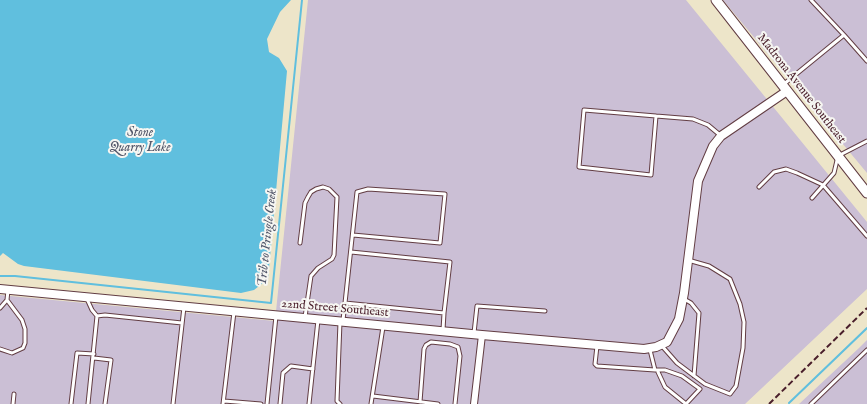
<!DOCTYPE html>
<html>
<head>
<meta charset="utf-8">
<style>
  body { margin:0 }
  canvas { display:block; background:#ede5c9 }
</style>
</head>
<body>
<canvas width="867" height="404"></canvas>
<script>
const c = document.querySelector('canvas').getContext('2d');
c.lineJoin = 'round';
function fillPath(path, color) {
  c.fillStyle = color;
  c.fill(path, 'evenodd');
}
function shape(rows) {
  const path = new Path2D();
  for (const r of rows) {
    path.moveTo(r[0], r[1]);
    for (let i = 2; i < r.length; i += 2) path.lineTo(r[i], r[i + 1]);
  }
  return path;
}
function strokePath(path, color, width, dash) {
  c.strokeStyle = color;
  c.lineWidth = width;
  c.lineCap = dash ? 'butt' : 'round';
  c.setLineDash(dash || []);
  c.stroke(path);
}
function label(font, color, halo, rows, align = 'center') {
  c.font = font + ' "IM FELL English",serif';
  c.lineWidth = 4;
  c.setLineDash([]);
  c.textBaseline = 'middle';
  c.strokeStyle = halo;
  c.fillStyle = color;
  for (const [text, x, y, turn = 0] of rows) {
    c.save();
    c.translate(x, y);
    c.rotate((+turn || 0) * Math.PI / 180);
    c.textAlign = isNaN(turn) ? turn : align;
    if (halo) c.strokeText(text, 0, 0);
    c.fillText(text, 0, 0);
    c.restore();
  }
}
const industrial = shape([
  [308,0,686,0,867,222,867,289,745,404,0,404,0,295,275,321],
  [723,0,867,0,867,173],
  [867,340,867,404,799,404,859,348]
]);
const water = shape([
  [0,0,291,0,280,12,267,39,269,52,279,58,287,71,268,279,254,290,241,293,24,266,18,264,3,253,0,256]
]);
const stream = shape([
  [0,276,15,276,271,303,302,0],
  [789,403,867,328]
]);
const service = shape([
  [844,35,867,61],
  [784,84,844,35,811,0],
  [656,116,651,175,579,167,584,110,656,116,693,119,708,125,720,135],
  [759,187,774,172,786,169,797,173,823,185,867,236],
  [812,198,834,173,838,156,867,141],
  [300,243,305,203,308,197,311,192,316,189,323,187,329,189,337,197,334,255,332,259,318,268,311,276,305,317],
  [351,252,450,262,444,313],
  [87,299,92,310,97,316,88,404],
  [684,299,691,303,699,313,694,376],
  [345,303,357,192,368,189,445,194,440,243,353,235],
  [0,308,7,300,8,290],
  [97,316,105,315,182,323],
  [343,320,345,303,444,313,443,330],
  [474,333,477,306,545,311],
  [597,346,595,364,597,366,655,370,650,350],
  [662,346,677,363,705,384,730,394,736,386,743,348,744,322,740,304,730,279,709,266,688,260],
  [0,349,12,353,23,348,25,343,25,329,22,320,7,300],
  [94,358,111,360,105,404],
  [655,370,665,370,682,376,700,389,686,404],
  [658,372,665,387,686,404],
  [373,396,438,404],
  [224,401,261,404],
  [420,402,424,349,426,345,431,342,450,344,458,347,460,356,455,404],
  [13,404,14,394],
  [71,404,77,353,94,354],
  [173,404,184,307],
  [223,404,234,312],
  [267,404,276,316],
  [280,404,283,373,291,366,313,369],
  [309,404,318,320],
  [340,404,337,401,340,322],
  [371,404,383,327],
  [811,404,867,350]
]);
const minor = shape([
  [474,404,482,335]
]);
const tertiary = shape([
  [0,289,482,335,644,349,656,347,667,342,679,319,684,293,698,181,713,146,721,136,787,91]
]);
const secondary = shape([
  [716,0,867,193]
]);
const rail = shape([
  [769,404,867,308]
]);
const streetNames = [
  ["Madrona Avenue Southeast",801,89,52],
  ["22nd Street Southeast",335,309,5]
];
const waterNames = [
  ["Stone",140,133],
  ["Quarry Lake",140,148],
  ["Trib to Pringle Creek",268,238,-84]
];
fillPath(industrial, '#cbbfd5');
fillPath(water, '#60bfde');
strokePath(stream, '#60bfde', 2);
strokePath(service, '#623d43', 5);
strokePath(minor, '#623d43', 8);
strokePath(tertiary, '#623d43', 10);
strokePath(secondary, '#623d43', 11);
strokePath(service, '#fff', 3);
strokePath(minor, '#fff', 6);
strokePath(tertiary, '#fff', 8);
strokePath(secondary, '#fff', 9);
strokePath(rail, '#4a1f2b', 2, [6, 3]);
label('12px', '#4a1f2b', '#f6f6f2', streetNames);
label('italic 13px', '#52576a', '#f6f6f2', waterNames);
</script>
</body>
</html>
